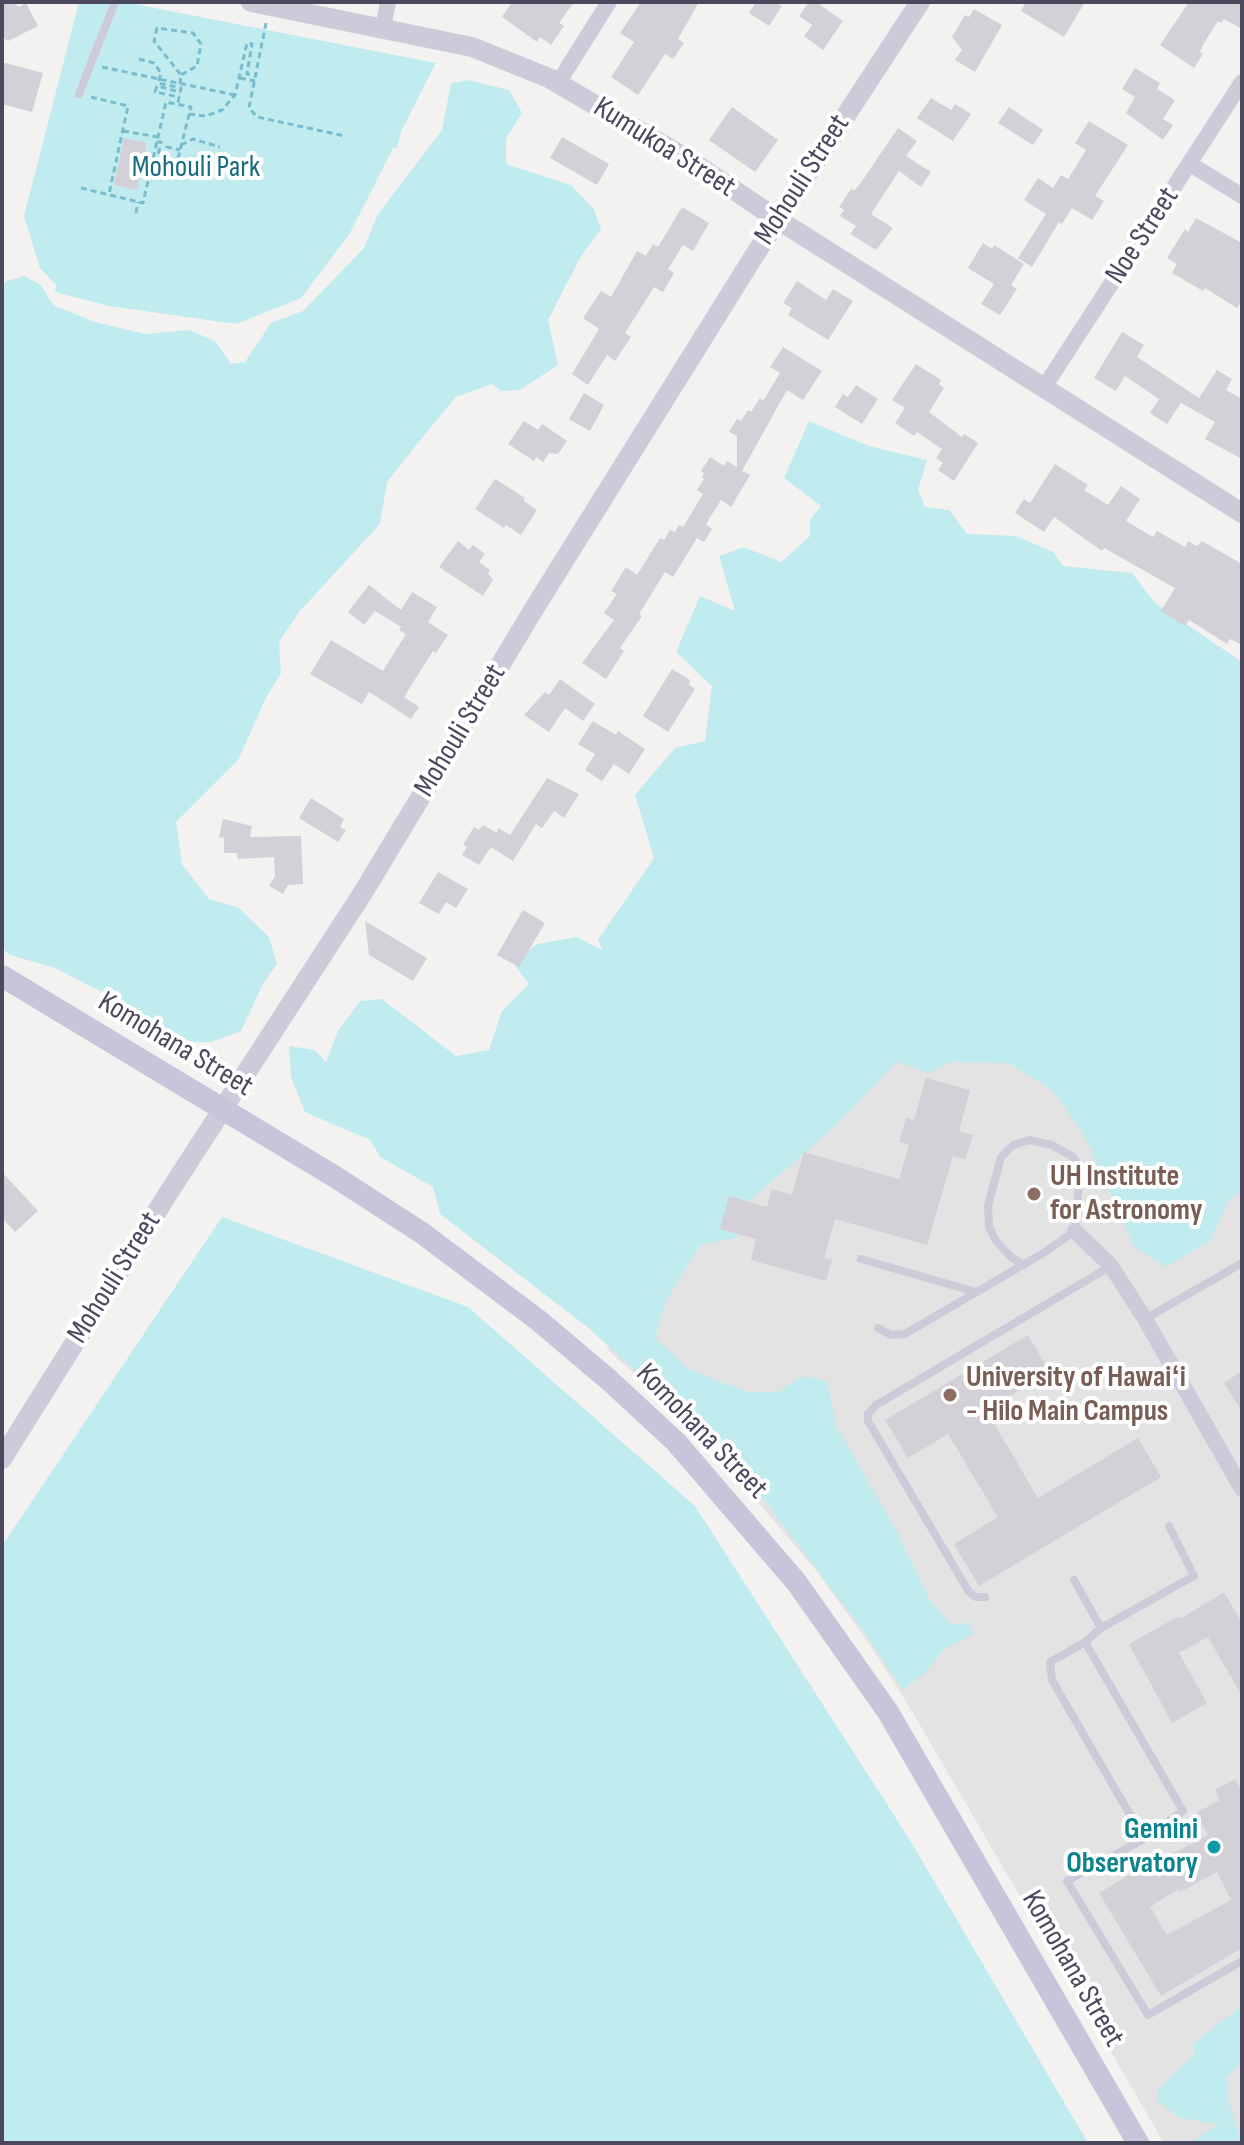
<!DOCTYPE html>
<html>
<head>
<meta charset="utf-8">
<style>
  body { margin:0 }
  #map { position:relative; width:1244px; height:2145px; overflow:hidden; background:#f3f2f1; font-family:"Sofia Sans Condensed",sans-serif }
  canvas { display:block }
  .frame { position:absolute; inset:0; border:4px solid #4c495e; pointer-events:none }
</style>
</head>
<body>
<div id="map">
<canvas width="1244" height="2145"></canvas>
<div class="frame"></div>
</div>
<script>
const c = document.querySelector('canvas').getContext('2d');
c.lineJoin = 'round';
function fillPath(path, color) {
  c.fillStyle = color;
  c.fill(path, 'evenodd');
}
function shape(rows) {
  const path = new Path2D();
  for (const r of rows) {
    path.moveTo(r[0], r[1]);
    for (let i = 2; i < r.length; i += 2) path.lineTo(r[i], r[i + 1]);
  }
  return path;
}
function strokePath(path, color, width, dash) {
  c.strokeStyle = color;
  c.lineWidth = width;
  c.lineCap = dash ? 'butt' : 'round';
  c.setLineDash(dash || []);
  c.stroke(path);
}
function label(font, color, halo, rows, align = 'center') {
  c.font = font + ' "Sofia Sans Condensed",sans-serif';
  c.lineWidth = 8;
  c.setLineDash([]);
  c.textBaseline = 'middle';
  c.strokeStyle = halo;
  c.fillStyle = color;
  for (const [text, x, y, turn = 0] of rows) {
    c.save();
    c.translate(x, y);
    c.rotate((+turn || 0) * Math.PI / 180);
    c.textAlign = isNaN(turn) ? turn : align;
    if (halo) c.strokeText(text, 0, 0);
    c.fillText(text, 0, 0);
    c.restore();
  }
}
const education = shape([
  [1158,611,1242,661,1242,2143,1164,2143,910,1708,870,1645,815,1569,693,1427,607,1349]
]);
const green = shape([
  [79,2,124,2,436,63,401,132,397,148,393,148,350,233,301,298,236,324,109,306,55,292,56,285,40,268,24,216],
  [468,80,509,90,522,113,506,139,506,164,571,185,594,209,601,230,581,256,548,320,558,365,520,390,501,391,492,384,456,397,422,438,387,482,380,524,299,612,279,642,281,673,266,698,238,760,176,822,182,864,209,899,239,908,269,937,277,964,264,982,241,1031,211,1042,183,1042,143,1027,112,997,55,968,10,955,2,948,2,287,6,281,24,276,41,285,53,305,95,322,145,334,189,330,215,341,231,364,245,362,271,323,303,311,364,248,378,214,442,130,451,83],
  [809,421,869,446,927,460,918,490,925,507,949,510,967,534,1016,536,1053,552,1063,566,1132,573,1155,603,1242,662,1242,1190,1229,1199,1211,1240,1166,1267,1134,1246,1084,1135,1054,1092,1009,1063,951,1062,929,1073,897,1062,830,1131,748,1202,736,1238,700,1245,666,1301,655,1338,688,1369,748,1392,778,1392,804,1376,827,1381,836,1425,898,1533,928,1597,950,1624,969,1623,974,1634,944,1649,925,1673,903,1690,868,1637,733,1459,586,1326,440,1214,433,1187,380,1157,370,1140,305,1112,291,1077,289,1046,315,1050,326,1062,338,1031,360,1001,382,999,456,1056,489,1050,502,1011,529,984,513,963,537,944,577,937,602,950,598,940,654,858,635,795,675,748,705,741,712,686,676,652,700,596,735,611,719,556,744,547,781,562,810,536,810,520,821,506,784,478],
  [222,1217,468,1307,695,1506,910,1840,1088,2143,2,2143,2,1546],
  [1242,2006,1242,2061,1227,2078,1227,2096,1242,2143,1190,2143,1219,2124,1180,2118,1157,2101,1159,2088,1195,2054,1193,2044]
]);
const building = shape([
  [2,2,11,2,19,7,26,3,38,26,8,41,2,37],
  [512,2,574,2,559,23,564,26,551,45,540,37,537,42,502,17],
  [641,2,699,2,678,39,684,43,673,59,665,54,638,95,611,77,634,42,620,33],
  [756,2,775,2,782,6,769,26,749,13],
  [809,2,816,2,843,21,823,50,804,36,812,25,799,16],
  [1026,2,1085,2,1064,37,1021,11],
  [1189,2,1242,2,1242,29,1224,19,1221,23,1218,21,1204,43,1200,52,1203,54,1194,68,1160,45],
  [974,9,1002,25,975,72,955,60,962,50,952,37,965,15,969,17],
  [2,62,43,73,32,112,2,104],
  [1135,68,1160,83,1157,89,1175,100,1163,119,1173,125,1163,140,1126,113,1135,97,1122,89],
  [931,98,951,110,955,104,971,114,953,141,917,118],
  [732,107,778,140,755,172,709,140],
  [1009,107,1043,130,1033,145,998,123],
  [1089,121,1128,145,1095,196,1104,201,1092,220,1072,208,1062,224,1059,222,1032,267,1018,258,1046,214,1024,200,1038,178,1053,188,1061,175,1068,179,1086,150,1075,143],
  [898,128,917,141,906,156,931,172,921,187,899,171,871,214,893,228,876,250,850,234,856,226,840,216,844,210,839,207,851,189,855,190,862,181],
  [562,137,609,164,597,185,550,158],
  [124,138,147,143,137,190,114,185],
  [682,207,709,223,693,251,683,245,668,269,674,273,663,292,654,287,625,333,631,337,615,361,607,355,588,385,572,374,599,329,583,318,601,291,611,297,637,251,646,256,653,244,658,247],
  [1196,218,1242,243,1242,300,1237,308,1205,288,1203,291,1172,273,1177,264,1167,258,1185,229,1188,232],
  [983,243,992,249,994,245,1024,264,1011,285,1017,289,1000,315,981,304,994,284,968,268],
  [797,281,826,300,833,289,853,301,828,340,788,315,792,308,783,303],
  [1122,332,1144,345,1137,357,1199,398,1217,370,1232,379,1226,390,1242,399,1242,459,1205,439,1215,422,1181,403,1167,424,1150,413,1159,399,1125,376,1116,391,1094,378],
  [783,347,822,371,803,400,787,390,742,471,750,475,731,507,721,500,706,524,712,529,704,542,697,538,673,577,665,572,639,614,642,616,620,648,624,651,606,679,582,663,614,620,604,613,617,594,611,591,626,567,637,575,660,538,664,540,670,530,675,532,679,525,683,527,703,494,697,490,704,479,702,478,704,473,701,471,710,457,724,466,727,461,737,467,737,436,729,432,737,419,741,421,748,410,751,412,760,398,763,401,780,373,770,367],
  [916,364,941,380,939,384,944,388,929,412,962,437,964,434,978,443,954,481,938,470,943,463,936,458,942,449,917,432,914,436,895,423,905,408,892,400],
  [856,385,878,399,862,424,835,407,843,394,848,397],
  [584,393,604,405,590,431,569,419],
  [524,421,538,430,542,424,567,441,558,454,549,453,543,462,536,457,534,461,508,444],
  [1055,464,1088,485,1084,490,1108,505,1121,486,1140,499,1126,521,1153,537,1157,531,1185,547,1188,541,1197,546,1202,541,1242,564,1242,645,1230,639,1227,644,1189,620,1185,626,1161,611,1175,588,1104,548,1102,551,1054,517,1044,532,1015,513,1024,499,1030,503],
  [495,479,525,498,524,501,537,510,521,535,506,525,504,528,475,509],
  [458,541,469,550,473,545,485,554,479,562,490,570,488,573,493,580,483,596,439,567],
  [369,585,401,610,412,592,437,607,428,622,448,635,436,653,433,651,404,697,419,707,411,719,369,692,362,704,310,674,331,640,383,671,406,634,399,630,401,627,375,611,364,625,348,612],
  [672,669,690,680,689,685,695,689,668,732,643,716],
  [560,679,595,704,583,721,565,708,549,732,524,715,545,692,549,695],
  [593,721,616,735,618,731,645,749,629,774,614,764,602,781,585,770,595,754,578,744],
  [547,778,579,794,564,818,554,811,542,828,536,824,513,861,491,847,479,865,462,855,467,847,463,845,474,827,479,830,483,825,497,833,498,828,510,835],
  [311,798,344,819,340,827,346,830,338,842,299,818],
  [223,819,252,826,250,837,301,836,303,884,288,885,283,894,269,886,275,876,274,857,238,859,237,853,224,853,224,838,219,837],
  [438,872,468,889,456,908,446,902,439,914,419,903],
  [523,910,545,923,519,967,497,955],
  [365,921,427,958,413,981,369,955],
  [926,1078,970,1090,959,1131,973,1135,965,1160,953,1156,927,1245,835,1219,824,1258,832,1260,826,1281,751,1260,756,1239,720,1229,729,1196,767,1207,772,1189,792,1195,804,1152,899,1179,909,1145,899,1142,906,1118,914,1120],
  [2,1172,38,1211,15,1232,2,1218],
  [1028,1335,1050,1372,986,1410,1038,1498,1138,1438,1161,1477,979,1586,954,1544,998,1517,948,1434,908,1458,885,1420],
  [1242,1371,1242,1411,1224,1383],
  [1224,1592,1242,1623,1242,1696,1208,1637,1179,1653,1207,1703,1172,1723,1129,1644,1179,1616,1180,1619],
  [1235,1779,1242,1792,1242,1948,1161,1996,1099,1893,1150,1862,1152,1865,1208,1835,1196,1813,1220,1800,1215,1790],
  [1217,1872,1231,1900,1167,1935,1150,1907,1178,1889,1180,1892]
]);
const path = shape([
  [266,23,249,108,257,117,345,136],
  [139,59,154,63,161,73,158,83,181,88,180,92,157,86,155,92,179,97,178,103],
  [102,67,235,95],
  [240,78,255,81],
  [180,84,181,75,154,41,157,28,193,33,201,44,197,66,181,75],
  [91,97,128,106,109,194],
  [189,114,206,116,222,110,235,95,247,43,252,44,247,74,256,75],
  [123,131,158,137],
  [157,142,161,142,156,164,163,164,167,147,180,150],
  [181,145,193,139,220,147],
  [81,188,143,203,166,102,191,107,175,170],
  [136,213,138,202]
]);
const service = shape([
  [79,94,115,2],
  [861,1259,976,1292],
  [1145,1319,1242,1263],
  [878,1328,891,1335,905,1334,1045,1252,1075,1231,1080,1169,1073,1157,1052,1145,1029,1140,1013,1145,1001,1157,988,1206,989,1227,996,1241,1011,1257,1024,1265],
  [1074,1580,1101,1628],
  [985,1597,976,1597,969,1592,868,1421,868,1414,876,1405,1111,1266],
  [1085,1642,1101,1628,1194,1576,1169,1526],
  [1144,1839,1052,1680,1050,1662,1085,1642,1183,1811,1144,1839,1067,1881,1148,2015,1242,1961]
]);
const minor = shape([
  [383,28,388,2],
  [558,83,609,2],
  [1190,164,1242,196],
  [1043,389,1242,82],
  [1075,1231,1111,1266,1145,1319,1242,1489]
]);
const tertiary = shape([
  [251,2,472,47,549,78,694,163,777,219,1242,513],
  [2,1459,169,1192,364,891,537,604,754,256,920,2]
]);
const secondary = shape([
  [2,976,337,1178,422,1233,538,1320,609,1380,676,1442,797,1583,888,1712,1138,2143]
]);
const markers = [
  [1034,1194,8,"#8d6e63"],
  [950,1395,8,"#8d6e63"],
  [1214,1847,8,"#0f9aa8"]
];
const streetNames = [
  ["Kumukoa Street",664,148,32],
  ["Mohouli Street",803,180,-57],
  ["Noe Street",1143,236,-57],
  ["Mohouli Street",461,731,-59],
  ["Komohana Street",175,1045,31],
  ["Mohouli Street",115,1278,-58],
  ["Komohana Street",701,1432,46],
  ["Komohana Street",1072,1969,60]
];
const parkNames = [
  ["Mohouli Park",196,168]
];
const educationNames = [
  ["UH Institute",1050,1177],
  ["for Astronomy",1050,1211],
  ["University of Hawaiʻi",966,1378],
  ["- Hilo Main Campus",966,1412]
];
const cultureNames = [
  ["Gemini",1198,1830],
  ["Observatory",1198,1864]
];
fillPath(education, '#e4e3e3');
fillPath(green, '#c1ecef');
fillPath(building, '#d3d0d8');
strokePath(path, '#79bccd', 3, [6, 4]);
strokePath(service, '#cdcbda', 8);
strokePath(minor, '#cdcbda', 16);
strokePath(tertiary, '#cdcbda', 20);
strokePath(secondary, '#c8c4d9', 22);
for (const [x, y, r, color] of markers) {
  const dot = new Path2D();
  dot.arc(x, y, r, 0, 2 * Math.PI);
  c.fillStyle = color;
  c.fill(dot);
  strokePath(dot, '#fff', 3);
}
label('30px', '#4c495e', '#fff', streetNames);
label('30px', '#196c80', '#fff', parkNames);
label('bold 30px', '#785e54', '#fff', educationNames, 'left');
label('bold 30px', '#0d838f', '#fff', cultureNames, 'right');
</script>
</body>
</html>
